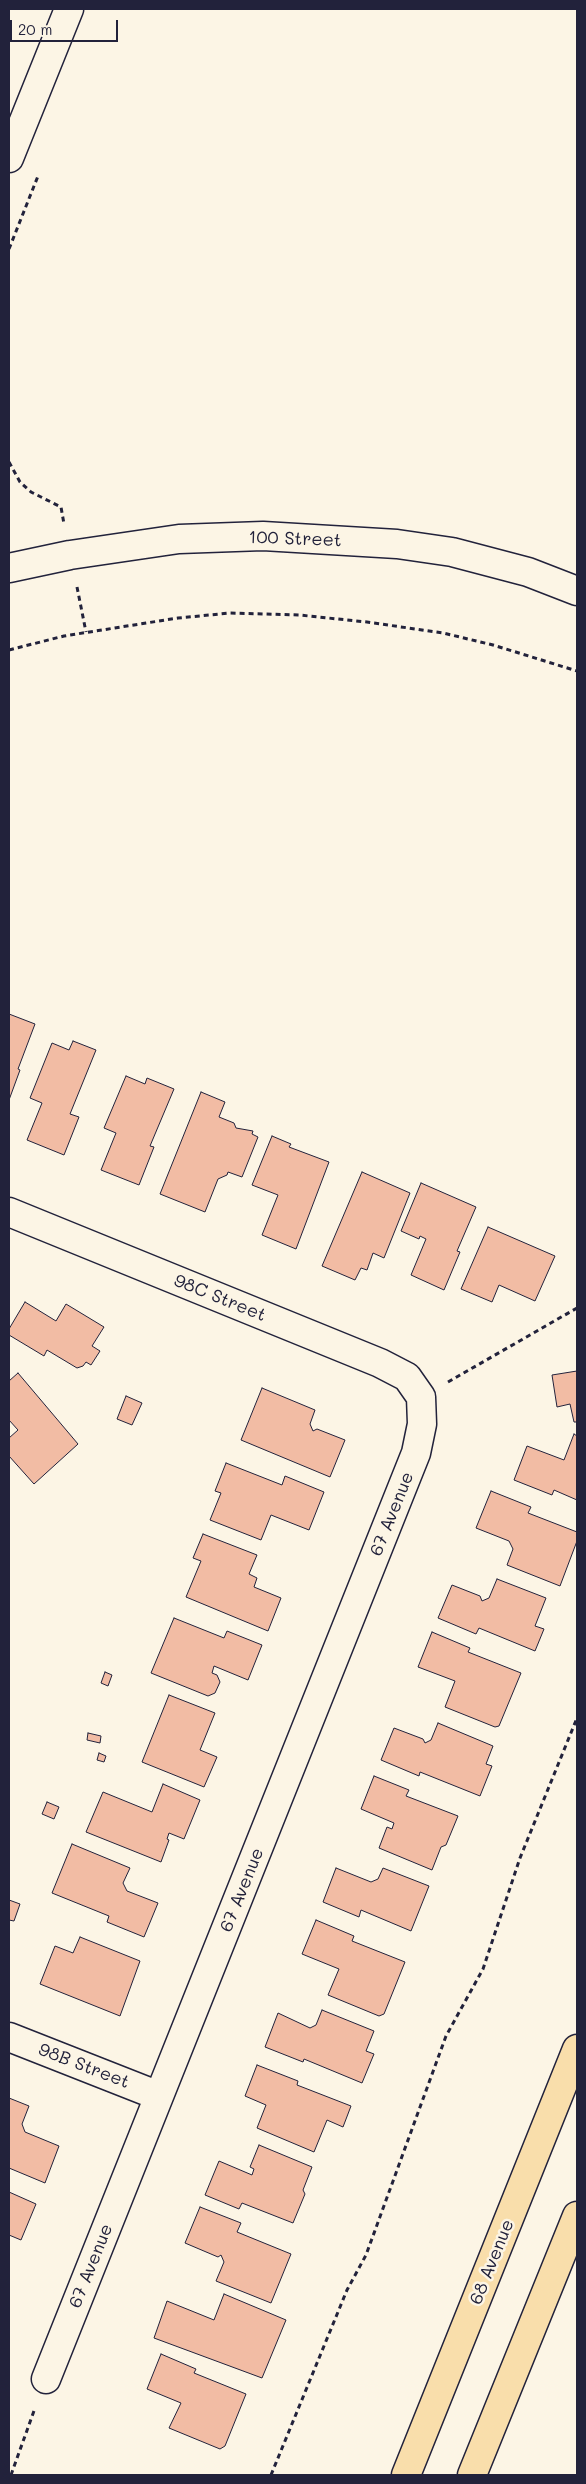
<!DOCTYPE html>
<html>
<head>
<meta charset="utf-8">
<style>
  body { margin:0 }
  #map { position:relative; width:586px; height:2484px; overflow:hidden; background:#fcf5e5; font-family:Mali,sans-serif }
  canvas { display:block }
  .frame { position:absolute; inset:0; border:10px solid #22223b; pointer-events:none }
  .scale { position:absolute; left:10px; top:20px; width:108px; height:22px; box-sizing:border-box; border:2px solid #22223b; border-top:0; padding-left:6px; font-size:15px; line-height:18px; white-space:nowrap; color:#22223b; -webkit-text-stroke:4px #fcf5e5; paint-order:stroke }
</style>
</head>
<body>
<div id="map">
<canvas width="586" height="2484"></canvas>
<div class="frame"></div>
<div class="scale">20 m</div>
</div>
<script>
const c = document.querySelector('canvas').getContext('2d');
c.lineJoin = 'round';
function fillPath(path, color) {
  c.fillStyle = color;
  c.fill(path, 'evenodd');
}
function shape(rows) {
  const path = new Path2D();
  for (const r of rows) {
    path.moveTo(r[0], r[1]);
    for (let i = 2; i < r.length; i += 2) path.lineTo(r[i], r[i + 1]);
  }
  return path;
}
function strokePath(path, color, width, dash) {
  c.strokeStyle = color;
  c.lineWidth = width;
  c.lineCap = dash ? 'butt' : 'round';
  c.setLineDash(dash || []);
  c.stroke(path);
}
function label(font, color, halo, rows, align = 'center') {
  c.font = font + ' Mali,sans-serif';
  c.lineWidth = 5;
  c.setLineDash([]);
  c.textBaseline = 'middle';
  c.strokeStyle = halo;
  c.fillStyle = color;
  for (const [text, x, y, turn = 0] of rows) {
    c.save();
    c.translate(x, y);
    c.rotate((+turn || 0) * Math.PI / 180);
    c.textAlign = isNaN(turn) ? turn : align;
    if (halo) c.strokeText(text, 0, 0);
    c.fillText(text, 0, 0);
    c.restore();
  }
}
const building = shape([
  [9,1014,35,1024,18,1069,20,1070,9,1100,9,1014],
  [73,1041,96,1050,70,1114,79,1117,64,1155,27,1140,42,1103,30,1098,52,1043,69,1050,73,1041],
  [126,1076,145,1084,147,1078,174,1089,150,1146,154,1147,139,1185,101,1170,116,1133,104,1128,126,1076],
  [201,1092,225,1102,219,1117,234,1123,236,1128,253,1131,252,1134,258,1137,242,1177,228,1172,227,1175,218,1179,205,1212,160,1194,201,1092],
  [272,1136,291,1144,289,1147,329,1162,296,1249,262,1235,278,1195,252,1185,272,1136],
  [362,1172,410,1193,384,1258,373,1253,367,1270,361,1268,355,1280,322,1266,362,1172],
  [421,1183,476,1207,457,1251,460,1252,444,1290,411,1275,426,1239,420,1236,419,1239,401,1231,421,1183],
  [488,1227,555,1256,535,1301,499,1285,492,1302,461,1289,488,1227],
  [25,1302,56,1321,66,1304,104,1327,92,1346,100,1351,91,1365,86,1362,83,1366,77,1368,47,1350,44,1356,9,1335,9,1329,25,1302],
  [577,1371,577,1422,574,1422,570,1404,557,1407,552,1375,577,1371],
  [18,1373,78,1444,34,1484,9,1456,9,1438,18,1430,9,1420,9,1381,18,1373],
  [262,1388,315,1410,310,1424,313,1431,317,1429,345,1440,330,1477,241,1440,262,1388],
  [126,1396,142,1403,132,1425,117,1419,126,1396],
  [574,1434,577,1436,577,1500,554,1490,552,1495,514,1480,527,1446,564,1460,574,1434],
  [226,1463,282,1485,285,1476,324,1492,309,1530,271,1515,261,1540,210,1520,221,1493,215,1491,226,1463],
  [491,1491,531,1507,528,1513,577,1532,577,1541,560,1586,507,1565,513,1549,509,1541,476,1528,491,1491],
  [203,1534,257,1555,249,1574,257,1578,254,1587,281,1598,268,1631,186,1597,201,1561,193,1558,203,1534],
  [497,1579,546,1598,535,1626,544,1629,535,1651,479,1628,476,1634,438,1618,452,1585,480,1596,482,1601,489,1598,497,1579],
  [174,1618,224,1638,227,1631,262,1645,248,1680,214,1666,212,1673,217,1675,220,1682,215,1693,208,1696,151,1673,174,1618],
  [432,1632,470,1648,468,1652,521,1673,499,1726,495,1727,445,1707,455,1681,418,1667,432,1632],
  [105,1672,112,1675,108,1686,101,1683,105,1672],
  [169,1695,215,1713,200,1750,217,1757,204,1787,142,1762,169,1695],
  [438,1723,493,1746,486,1764,492,1766,480,1796,420,1772,419,1776,381,1760,394,1728,423,1739,425,1743,431,1740,438,1723],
  [88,1733,101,1736,100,1743,87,1740,88,1733],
  [99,1753,106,1756,104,1762,97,1760,99,1753],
  [374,1776,409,1790,406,1796,458,1816,446,1845,441,1847,432,1870,379,1848,387,1827,392,1829,394,1823,361,1809,374,1776],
  [163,1784,200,1800,184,1839,169,1833,167,1839,169,1840,161,1862,86,1832,103,1792,152,1812,163,1784],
  [47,1802,59,1807,54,1819,42,1814,47,1802],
  [72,1844,130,1868,123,1883,127,1891,158,1903,144,1937,107,1922,109,1916,52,1893,72,1844],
  [336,1868,371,1882,378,1879,383,1868,429,1886,411,1931,361,1910,359,1917,323,1902,336,1868],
  [9,1900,20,1904,14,1921,9,1920,9,1900],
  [316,1920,354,1936,352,1941,405,1962,384,2014,379,2016,328,1995,339,1969,302,1954,316,1920],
  [80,1937,140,1961,120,2016,40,1984,55,1946,73,1953,80,1937],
  [322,2010,374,2031,366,2051,374,2054,362,2083,304,2059,303,2062,265,2047,278,2013,310,2028,316,2025,322,2010],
  [257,2065,298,2081,297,2085,351,2106,343,2127,327,2120,314,2152,257,2128,266,2105,245,2096,257,2065],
  [9,2098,29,2106,22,2124,25,2132,59,2146,45,2183,9,2168,9,2098],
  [259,2145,312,2167,303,2190,305,2194,293,2223,242,2203,239,2209,205,2195,219,2161,252,2175,254,2169,250,2167,259,2145],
  [9,2192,36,2204,21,2240,9,2235,9,2192],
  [200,2207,241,2223,237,2232,291,2254,271,2303,216,2281,224,2262,221,2255,218,2257,185,2243,200,2207],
  [224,2294,286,2320,262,2378,154,2338,167,2301,214,2320,224,2294],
  [161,2354,196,2369,194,2373,246,2394,225,2446,220,2449,169,2428,181,2403,147,2389,161,2354]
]);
const path = shape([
  [9,249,38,176],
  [9,462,20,482,31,492,61,507,64,524],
  [77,587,86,632],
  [9,650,64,636,178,618,230,613,299,615,367,622,443,633,493,645,577,671],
  [448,1382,577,1308],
  [11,2475,35,2408],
  [271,2475,347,2290,366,2255,446,2036,483,1969,520,1858,577,1718]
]);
const minor = shape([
  [9,158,69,9],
  [9,568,70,555,179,539,263,536,397,544,452,552,528,572,577,591],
  [9,1212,380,1363,407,1377,421,1397,422,1424,416,1453,46,2379],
  [9,2037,159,2096]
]);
const major = shape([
  [406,2475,577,2049],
  [472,2475,577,2216]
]);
const streetNames = [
  ["100 Street",295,539,2],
  ["98C Street",220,1298,22],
  ["67 Avenue",392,1514,-68],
  ["67 Avenue",242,1890,-68],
  ["98B Street",84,2066,21],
  ["68 Avenue",492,2262,-68],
  ["67 Avenue",91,2266,-68]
];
fillPath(building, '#f2bca4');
strokePath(building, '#22223b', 1);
strokePath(minor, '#22223b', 31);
strokePath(major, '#22223b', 31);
strokePath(path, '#22223b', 3, [5, 4]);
strokePath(minor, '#fcf5e5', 28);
strokePath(major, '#f9deab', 28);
label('18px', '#22223b', '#fcf5e5', streetNames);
</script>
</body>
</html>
